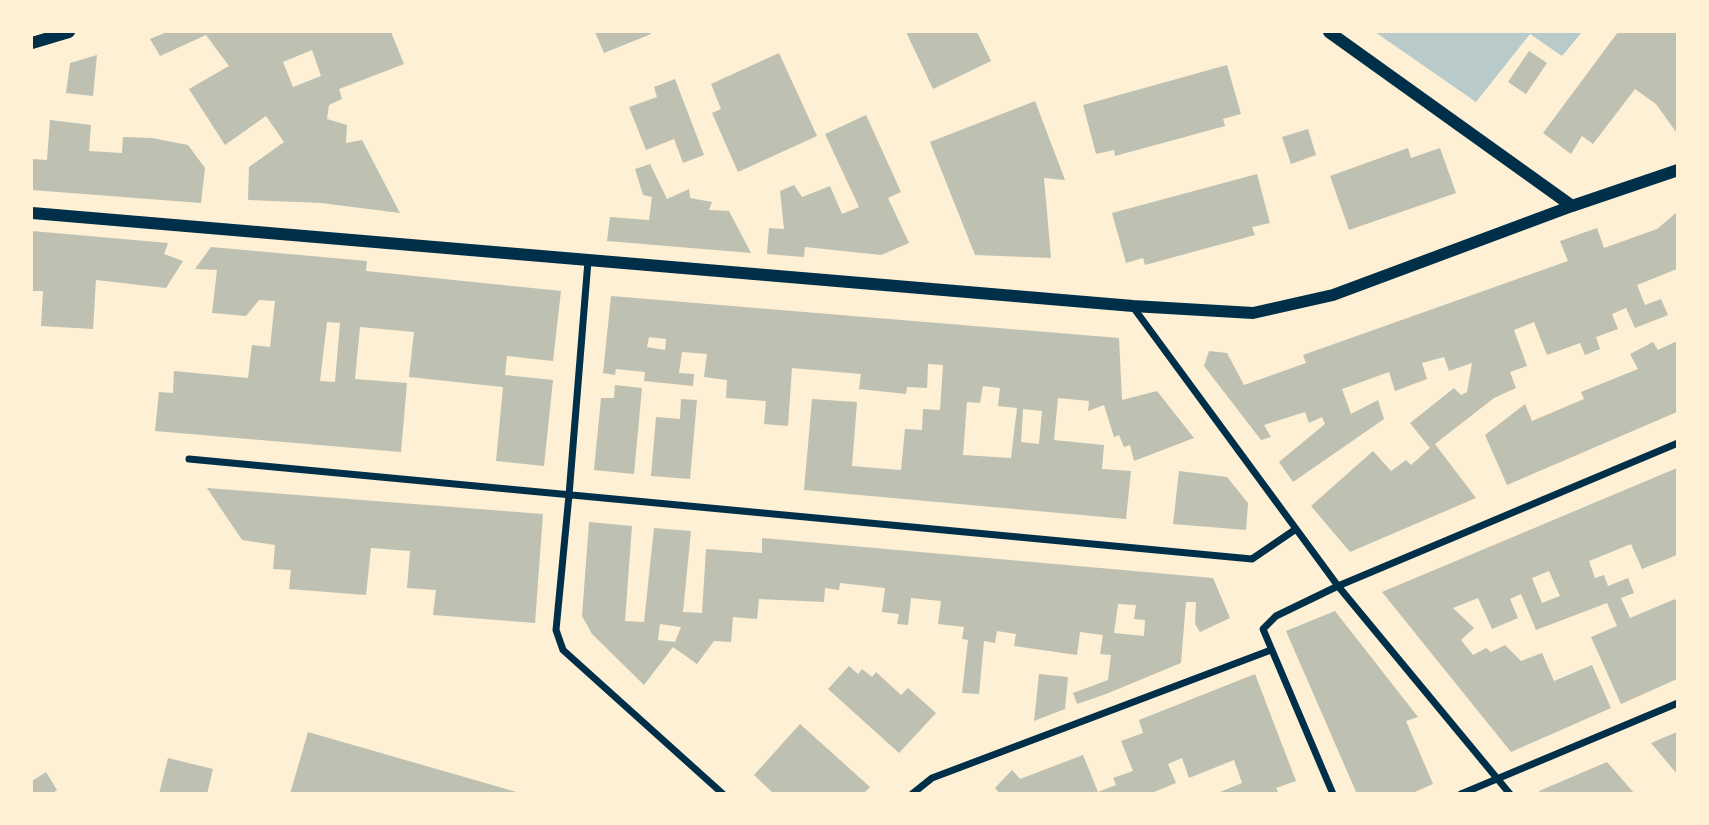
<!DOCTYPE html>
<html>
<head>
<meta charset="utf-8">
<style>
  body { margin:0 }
  #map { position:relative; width:1709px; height:825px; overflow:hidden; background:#fdf0d5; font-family:"Alegreya Sans",sans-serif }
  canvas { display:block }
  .frame { position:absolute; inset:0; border:33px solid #fdf0d5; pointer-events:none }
</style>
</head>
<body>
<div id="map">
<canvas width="1709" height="825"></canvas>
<div class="frame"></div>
</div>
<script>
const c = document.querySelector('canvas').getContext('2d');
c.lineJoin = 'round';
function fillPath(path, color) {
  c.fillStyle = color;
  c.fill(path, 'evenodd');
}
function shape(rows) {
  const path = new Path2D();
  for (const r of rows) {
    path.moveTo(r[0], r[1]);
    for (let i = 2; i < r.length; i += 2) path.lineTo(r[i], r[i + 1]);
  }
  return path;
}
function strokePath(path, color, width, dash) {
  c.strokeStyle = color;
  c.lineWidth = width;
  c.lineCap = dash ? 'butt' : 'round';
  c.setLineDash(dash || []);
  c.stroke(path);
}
const green = shape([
  [1375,32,1582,32,1562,56,1530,34,1476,102]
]);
const building = shape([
  [167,32,391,32,404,64,339,89,342,99,329,105,327,119,347,125,346,143,362,140,400,213,321,203,248,200,249,167,284,142,266,116,225,145,189,89,229,66,206,35,160,56,150,39],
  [312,50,321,76,293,87,283,62],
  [595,32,650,32,651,34,604,53],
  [906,32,977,32,991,61,933,89],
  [1618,32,1677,32,1677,132,1676,132,1656,104,1635,89,1593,144,1582,136,1571,154,1543,133],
  [1529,51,1547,63,1526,94,1508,82],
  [779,53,817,136,738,172,712,113,721,109,711,84],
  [97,55,93,96,66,93,70,63],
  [1227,65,1241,114,1223,119,1225,126,1115,156,1114,150,1096,154,1083,105],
  [675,79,704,155,683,163,674,139,646,150,629,107,657,97,654,87],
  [1035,101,1065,180,1044,178,1051,258,975,255,930,142],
  [866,115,901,192,888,198,909,243,881,255,805,247,804,257,767,254,769,228,784,229,780,191,794,185,802,197,830,186,842,214,859,207,825,134],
  [50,120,91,125,89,151,122,153,123,137,152,138,188,145,205,168,201,203,32,190,32,159,47,160],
  [1308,129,1316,155,1291,164,1282,137],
  [1408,148,1411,158,1440,148,1456,193,1349,230,1330,176],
  [650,164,667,199,689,189,690,198,712,202,709,210,729,211,751,253,607,241,610,217,649,220,652,197,643,195,635,169],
  [1257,174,1270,223,1252,227,1255,235,1145,265,1143,258,1126,263,1112,213],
  [1677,212,1677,269,1637,285,1645,305,1661,299,1668,315,1635,328,1626,308,1612,314,1618,329,1596,337,1600,349,1585,355,1580,343,1547,355,1534,322,1514,330,1527,366,1510,372,1516,388,1494,398,1435,444,1476,498,1350,552,1311,506,1373,451,1391,471,1406,460,1411,465,1430,448,1410,423,1454,388,1461,395,1467,392,1472,363,1449,371,1444,357,1422,363,1427,379,1395,391,1389,372,1342,389,1351,414,1378,400,1384,419,1293,482,1279,462,1325,424,1322,417,1309,423,1305,412,1264,425,1271,437,1261,440,1204,366,1209,351,1227,353,1244,385,1306,363,1303,355,1568,261,1560,241,1597,228,1604,248,1657,229],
  [32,231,168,243,164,254,183,261,166,288,96,280,93,329,41,326,43,291,32,291],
  [211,247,367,261,366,271,561,291,553,361,507,356,505,375,553,380,544,466,496,461,503,387,409,377,414,332,360,327,355,379,407,383,401,452,155,431,159,392,173,393,174,371,248,378,252,345,270,347,275,301,259,300,246,316,212,313,217,270,195,269],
  [327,322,340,323,335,382,320,381],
  [611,296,1119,338,1122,400,1157,391,1194,438,1134,461,1130,445,1124,447,1119,435,1114,437,1104,405,1088,411,1089,401,1058,398,1054,440,1104,445,1102,469,1131,471,1126,519,804,490,812,399,857,402,852,466,901,470,905,429,922,430,923,409,940,410,943,365,928,364,927,388,907,387,906,394,859,389,861,374,792,368,788,426,764,424,766,401,726,398,727,380,704,377,707,354,682,352,679,373,694,374,693,386,644,381,645,372,616,369,615,375,603,373],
  [649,337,666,339,665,350,647,347],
  [983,386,1000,388,998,406,1017,408,1011,458,963,455,967,402,980,403],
  [1023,409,1042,411,1039,444,1021,442],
  [1677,341,1677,412,1507,485,1485,435,1525,404,1532,421,1584,399,1581,392,1638,369,1630,354,1653,342,1658,350],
  [615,385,642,388,634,474,594,470,601,398,614,398],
  [681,399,697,400,690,479,651,476,656,417,680,419],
  [1677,468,1677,555,1642,569,1631,544,1589,561,1595,578,1604,575,1608,586,1628,578,1634,593,1621,598,1630,618,1675,599,1677,604,1677,679,1621,704,1591,637,1617,626,1607,603,1536,630,1521,594,1510,599,1518,618,1492,629,1478,598,1453,608,1474,628,1461,640,1473,655,1486,648,1491,652,1505,645,1521,661,1542,653,1554,681,1592,665,1611,708,1511,752,1382,592],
  [1549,571,1560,596,1542,603,1532,578],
  [1179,471,1227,477,1248,503,1246,530,1173,524],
  [207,488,543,514,535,623,433,615,436,590,407,588,410,551,371,548,366,595,289,589,291,570,273,569,275,545,242,540],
  [589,522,632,526,625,621,644,622,654,528,691,531,683,612,702,613,706,549,762,553,762,538,1213,578,1230,618,1200,632,1195,624,1196,602,1186,602,1181,663,1106,694,1077,704,1073,693,1108,680,1111,655,1100,654,1103,635,1080,632,1077,655,1014,646,1016,634,997,631,995,643,984,641,979,694,962,693,968,640,962,639,964,627,938,624,941,601,911,598,908,625,897,624,899,614,882,612,885,588,840,583,839,590,825,588,824,602,759,599,757,619,733,617,731,642,714,641,697,664,673,647,644,685,592,634,582,616],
  [1118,604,1136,605,1134,619,1145,620,1144,636,1114,633],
  [660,624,681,627,675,642,658,640],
  [1335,611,1418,717,1406,721,1433,784,1410,794,1357,794,1286,631],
  [849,666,858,674,862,669,872,677,876,672,901,695,908,688,936,713,899,753,828,689],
  [1039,674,1068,677,1065,709,1034,721],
  [1255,674,1296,781,1276,788,1279,794,1215,794,1242,783,1234,760,1189,778,1182,758,1168,764,1176,783,1149,794,1000,794,995,788,1012,770,1020,779,1083,755,1098,792,1116,785,1113,778,1133,771,1121,741,1143,733,1139,720],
  [800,724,870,787,863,794,774,794,754,775],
  [308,732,520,793,520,794,290,794],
  [1677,732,1677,774,1651,743],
  [168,758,213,769,207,794,159,794],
  [1607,762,1635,794,1541,794,1539,791],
  [46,772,57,790,52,794,32,794,32,781]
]);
const minor = shape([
  [588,261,569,495,556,630,563,650,723,794],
  [1133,307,1338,586,1510,794],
  [189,459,1252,559,1296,529],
  [912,794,932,778,1271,650],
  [1333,794,1263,629,1276,616,1338,586,1678,443],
  [1461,794,1678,703]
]);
const tertiary = shape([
  [1329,32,1572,206],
  [32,43,69,32],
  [32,213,1133,306,1253,313,1333,295,1572,206,1678,170]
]);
fillPath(green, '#b9caca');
fillPath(building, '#bec0b2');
strokePath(minor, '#003049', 7);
strokePath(tertiary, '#003049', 12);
</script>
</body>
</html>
